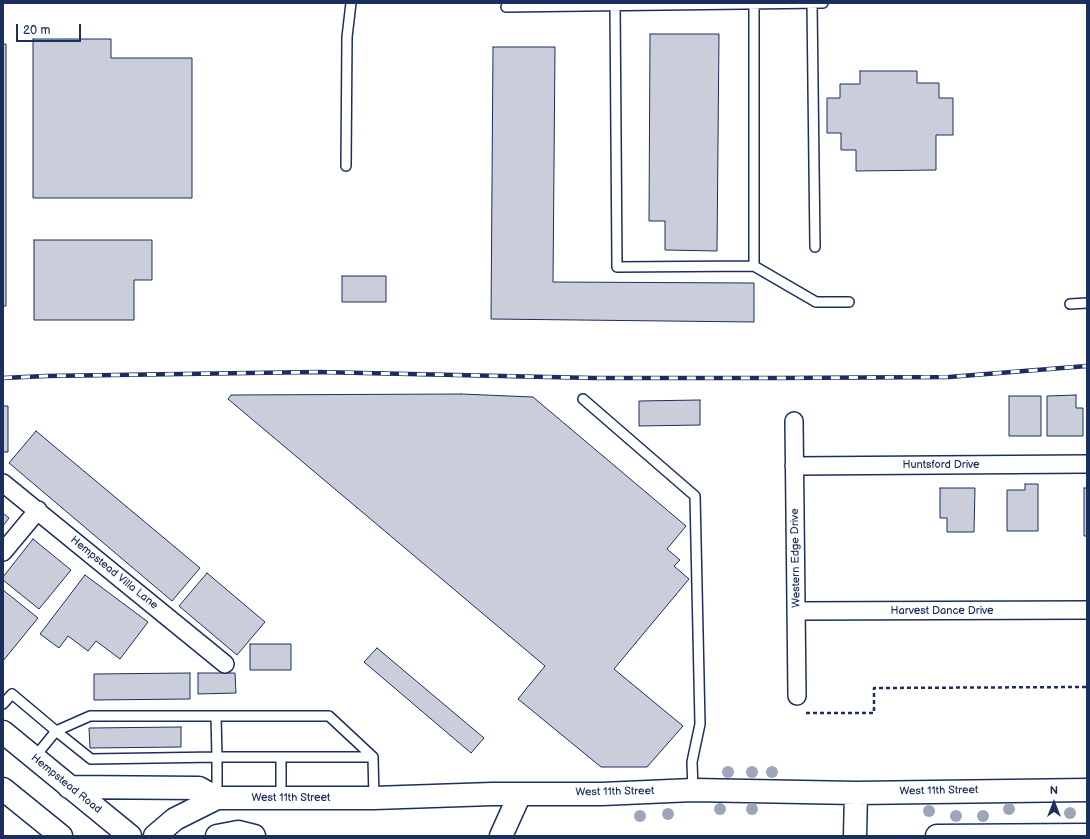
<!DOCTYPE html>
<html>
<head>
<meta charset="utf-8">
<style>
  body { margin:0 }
  #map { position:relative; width:1090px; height:839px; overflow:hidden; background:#fff; font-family:"Balsamiq Sans",sans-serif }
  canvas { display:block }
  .frame { position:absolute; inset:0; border:4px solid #1b2f5e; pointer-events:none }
  .north { position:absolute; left:1034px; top:783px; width:40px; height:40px; -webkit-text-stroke:3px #fff; paint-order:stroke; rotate:0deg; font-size:11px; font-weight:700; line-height:16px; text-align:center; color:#1b2f5e }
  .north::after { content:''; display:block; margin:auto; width:14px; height:18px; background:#1b2f5e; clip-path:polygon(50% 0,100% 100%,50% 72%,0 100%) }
  .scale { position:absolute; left:16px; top:24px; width:65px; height:18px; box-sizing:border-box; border:2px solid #1b2f5e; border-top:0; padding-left:5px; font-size:12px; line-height:14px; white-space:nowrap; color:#1b2f5e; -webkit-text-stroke:3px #fff; paint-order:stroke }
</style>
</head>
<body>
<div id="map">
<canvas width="1090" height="839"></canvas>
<div class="frame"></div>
<div class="north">N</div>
<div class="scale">20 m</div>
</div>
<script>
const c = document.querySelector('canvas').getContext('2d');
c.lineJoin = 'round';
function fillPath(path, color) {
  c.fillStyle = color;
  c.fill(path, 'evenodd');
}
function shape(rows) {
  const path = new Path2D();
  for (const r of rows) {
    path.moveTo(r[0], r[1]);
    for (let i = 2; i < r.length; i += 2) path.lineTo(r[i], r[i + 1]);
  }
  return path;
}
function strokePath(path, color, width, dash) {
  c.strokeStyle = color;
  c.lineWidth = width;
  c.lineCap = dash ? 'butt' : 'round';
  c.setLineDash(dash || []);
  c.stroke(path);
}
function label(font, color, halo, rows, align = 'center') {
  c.font = font + ' "Balsamiq Sans",sans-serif';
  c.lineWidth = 3;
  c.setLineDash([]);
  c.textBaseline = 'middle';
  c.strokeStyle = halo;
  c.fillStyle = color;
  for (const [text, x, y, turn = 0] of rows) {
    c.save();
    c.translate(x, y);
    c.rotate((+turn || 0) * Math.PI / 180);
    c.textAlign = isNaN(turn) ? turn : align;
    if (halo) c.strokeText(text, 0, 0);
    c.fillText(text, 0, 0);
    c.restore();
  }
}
const building = shape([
  [650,34,719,34,717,251,665,250,665,221,649,221,650,34],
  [33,39,111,39,111,58,192,58,192,198,33,198,33,39],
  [3,44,6,44,6,306,3,306,3,44],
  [493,47,555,47,553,282,754,283,754,322,491,319,493,47],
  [860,71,917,71,917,83,939,83,939,98,953,98,953,135,936,135,936,170,856,171,856,150,841,150,841,133,827,133,827,98,840,98,840,84,860,84,860,71],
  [34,240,152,240,152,280,134,280,134,320,34,320,34,240],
  [342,276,386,276,386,302,342,302,342,276],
  [461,394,533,397,686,526,667,549,680,560,674,566,689,579,614,669,683,726,647,767,601,767,518,699,545,666,228,399,231,395,461,394],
  [1076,395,1076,408,1083,408,1083,436,1047,436,1047,396,1076,395],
  [1009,396,1041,396,1041,436,1009,436,1009,396],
  [700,400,700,425,639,426,639,401,700,400],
  [3,406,8,406,8,452,3,452,3,406],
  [36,431,200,568,172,601,9,463,36,431],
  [1025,484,1038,484,1038,531,1007,531,1007,490,1025,490,1025,484],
  [940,488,975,488,974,532,947,532,947,518,940,518,940,488],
  [1084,488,1087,488,1087,536,1084,536,1084,488],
  [3,513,9,518,3,526,3,513],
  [33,539,71,570,39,609,3,580,3,577,33,539],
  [207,573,265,622,237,655,179,606,207,573],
  [85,575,148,622,120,659,96,641,88,651,68,636,59,648,40,634,85,575],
  [3,590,38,618,3,661,3,590],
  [250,644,291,644,291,670,250,670,250,644],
  [377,648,484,738,471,753,364,662,377,648],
  [190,673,190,699,94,700,94,674,190,673],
  [198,673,235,673,236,693,198,694,198,673],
  [181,727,181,747,90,748,89,728,181,727]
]);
const path = shape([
  [806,713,874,713,874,688,1087,687]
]);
const service = shape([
  [615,3,617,267,754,266],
  [812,3,815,247],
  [754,4,754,266,816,302,849,302],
  [506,7,823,3],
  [346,166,347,37,351,3],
  [1070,304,1087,303],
  [583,399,695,496,700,724,692,762,693,790],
  [3,704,12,694,56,731,90,716,216,716,217,757,91,759,56,731,34,758],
  [216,716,329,716,373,757],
  [281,757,281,798],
  [217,797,217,757,373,757,374,798]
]);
const minor = shape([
  [794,421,797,696],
  [794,466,1087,464],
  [3,483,225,664],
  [3,552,38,510],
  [796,611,1087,610]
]);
const secondary = shape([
  [3,732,130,836],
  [69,787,199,788,217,798],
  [3,789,61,836],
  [155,836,175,819,217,798,374,798,492,794,602,794,693,790,856,793,1087,790],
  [217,836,238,832,254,836],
  [501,836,520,794],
  [855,836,856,793],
  [937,836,1087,835]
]);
const rail = shape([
  [3,378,46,376,317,372,594,378,779,378,949,377,1087,366]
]);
const trees = [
  [728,772],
  [752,772],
  [772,772],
  [720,809],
  [752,809],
  [1009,809],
  [929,811],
  [1070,813],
  [668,814],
  [640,816],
  [956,816],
  [983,816]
];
const streetNames = [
  ["Huntsford Drive",941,465],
  ["Western Edge Drive",796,558,-91],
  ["Hempstead Villa Lane",114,573,39],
  ["Harvest Dance Drive",942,611],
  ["Hempstead Road",66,784,39],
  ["West 11th Street",939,791,-1],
  ["West 11th Street",615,792,-1],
  ["West 11th Street",291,798]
];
fillPath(building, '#caceda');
strokePath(building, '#1b2f5e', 1);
strokePath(service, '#1b2f5e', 12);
strokePath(minor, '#1b2f5e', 20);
strokePath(secondary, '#1b2f5e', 25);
strokePath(path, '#1b2f5e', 2.5, [4, 3]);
strokePath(service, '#fff', 9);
strokePath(minor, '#fff', 17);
strokePath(secondary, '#fff', 22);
strokePath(rail, '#1b2f5e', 4.5);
strokePath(rail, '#fff', 3, [9]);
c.fillStyle = '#9da5b9';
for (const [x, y] of trees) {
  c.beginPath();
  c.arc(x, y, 6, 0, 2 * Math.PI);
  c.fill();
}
label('11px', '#1b2f5e', '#fff', streetNames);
</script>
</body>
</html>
